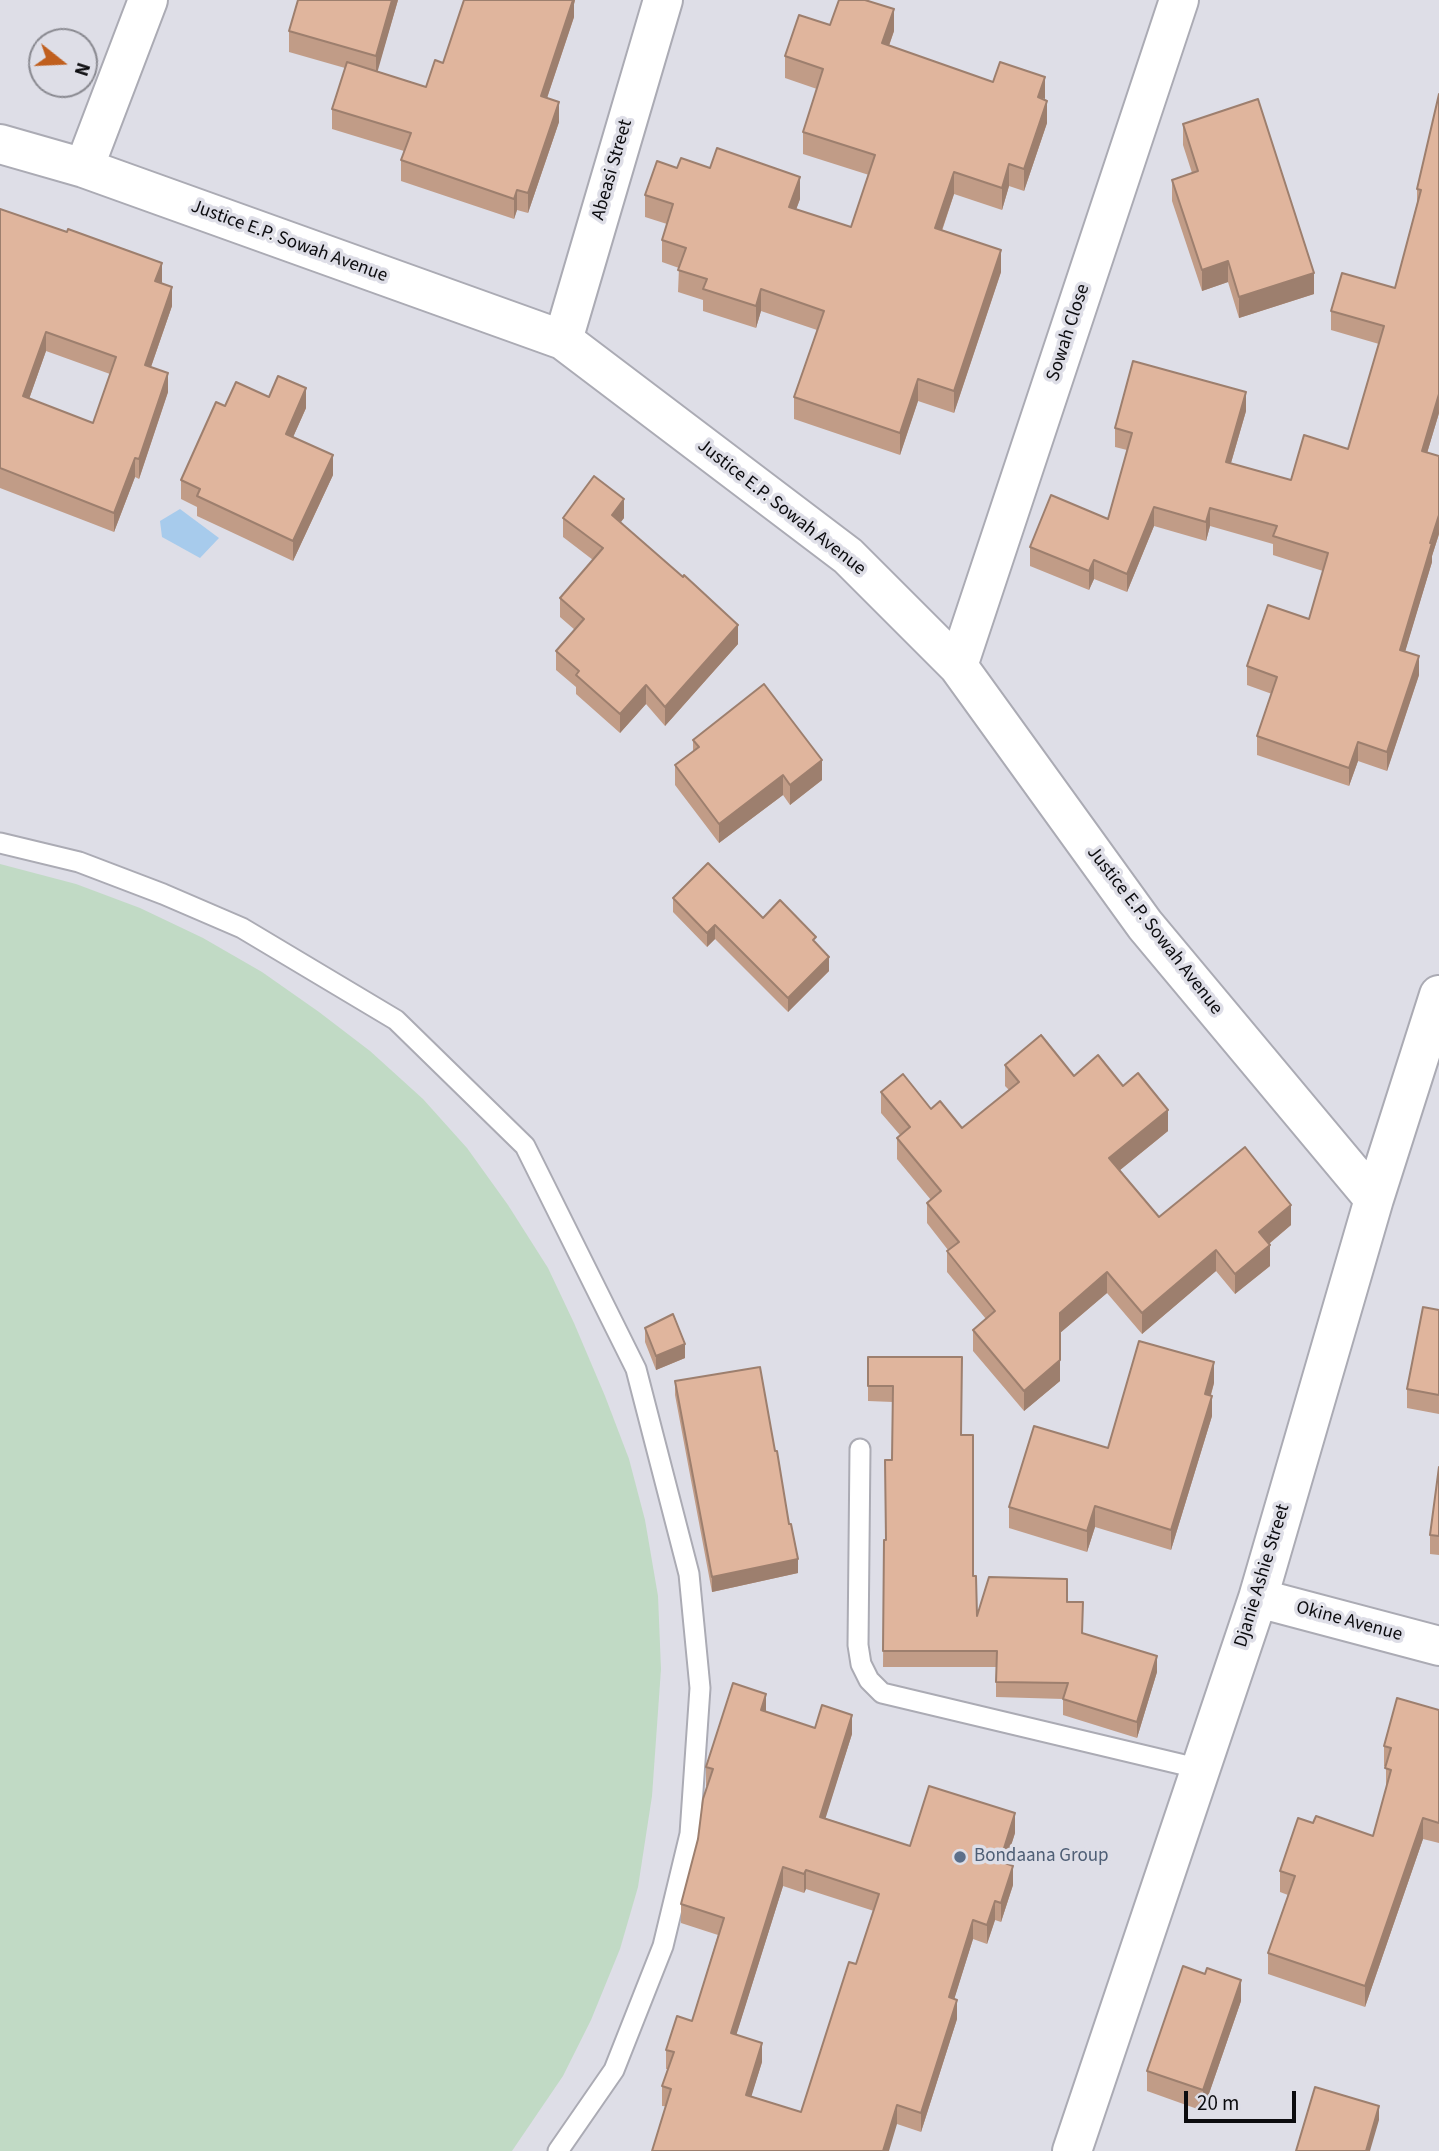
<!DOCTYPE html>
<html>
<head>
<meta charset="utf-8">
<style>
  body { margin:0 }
  #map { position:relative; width:1439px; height:2151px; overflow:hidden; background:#dedee7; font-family:"Source Sans 3",sans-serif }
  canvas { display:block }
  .north { position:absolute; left:28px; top:28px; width:70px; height:70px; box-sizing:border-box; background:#dedee7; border:2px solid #8a8a91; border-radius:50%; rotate:108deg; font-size:19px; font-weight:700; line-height:28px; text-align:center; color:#0c0c0f }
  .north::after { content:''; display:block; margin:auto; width:24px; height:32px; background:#c05f1e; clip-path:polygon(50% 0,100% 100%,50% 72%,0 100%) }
  .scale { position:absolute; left:1184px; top:2091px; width:112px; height:32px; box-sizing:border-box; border:4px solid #0c0c0f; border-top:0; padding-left:9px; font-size:21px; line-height:24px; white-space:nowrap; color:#0c0c0f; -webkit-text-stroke:5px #dedee7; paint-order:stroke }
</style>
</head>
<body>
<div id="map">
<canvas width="1439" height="2151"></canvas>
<div class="north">N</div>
<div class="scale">20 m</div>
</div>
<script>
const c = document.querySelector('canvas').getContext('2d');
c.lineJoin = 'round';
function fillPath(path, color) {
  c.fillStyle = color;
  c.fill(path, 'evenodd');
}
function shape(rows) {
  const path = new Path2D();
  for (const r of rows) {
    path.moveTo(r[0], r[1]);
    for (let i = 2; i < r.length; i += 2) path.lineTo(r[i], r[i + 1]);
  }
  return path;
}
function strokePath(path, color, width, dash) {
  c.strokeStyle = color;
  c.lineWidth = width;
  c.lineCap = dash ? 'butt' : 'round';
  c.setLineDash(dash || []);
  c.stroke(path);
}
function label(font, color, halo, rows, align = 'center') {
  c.font = font + ' "Source Sans 3",sans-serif';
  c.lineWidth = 7;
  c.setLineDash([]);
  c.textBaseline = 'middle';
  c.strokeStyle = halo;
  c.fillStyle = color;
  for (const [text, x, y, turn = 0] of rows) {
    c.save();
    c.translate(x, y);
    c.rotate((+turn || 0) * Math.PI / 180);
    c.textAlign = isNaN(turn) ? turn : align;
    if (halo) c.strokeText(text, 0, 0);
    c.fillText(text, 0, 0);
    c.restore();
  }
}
const green = shape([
  [0,864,76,884,140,908,203,938,262,972,319,1012,370,1051,423,1099,467,1148,508,1205,548,1268,574,1323,605,1396,629,1459,645,1520,658,1596,661,1669,652,1796,638,1887,620,1949,591,2020,563,2076,512,2151,0,2151]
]);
const water = shape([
  [180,509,219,538,200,558,162,537,160,521]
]);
const lane = shape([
  [0,843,79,862,163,894,242,928,396,1020,525,1146,636,1369,689,1574,700,1688,690,1834,663,1946,614,2070,558,2151],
  [860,1449,858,1645,861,1664,869,1680,882,1693,1201,1769]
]);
const street = shape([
  [0,144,84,168,563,340,848,556,958,666,1145,925,1374,1199],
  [84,168,148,0],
  [563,340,663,0],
  [958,666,1179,0],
  [1258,1598,1439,1646],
  [1072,2151,1258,1598,1374,1199,1439,995]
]);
const wall = shape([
  [398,0,377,71,426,87,443,63,464,0,575,0,574,4,574,17,547,98,559,122,528,213,517,210,514,219,401,181,401,160,404,151,332,129,332,109,345,68,289,52,289,31],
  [830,25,894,31,889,46,1045,100,1047,123,1024,191,1009,186,1002,210,954,194,942,231,1001,272,954,413,918,401,900,455,794,419,794,397,817,330,761,311,756,328,703,311,703,300,678,292,679,268,662,262,662,240,667,224,645,217,645,195,677,168,800,199,796,209,851,227,869,175,803,154,803,132,817,89,785,78,785,56],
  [1439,94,1439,413,1427,453,1439,456,1439,534,1432,556,1432,562,1405,651,1419,675,1387,771,1358,761,1349,786,1257,755,1257,736,1272,694,1247,685,1247,666,1309,619,1323,571,1273,555,1273,544,1210,526,1206,541,1154,526,1127,592,1094,579,1089,590,1030,566,1030,547,1108,519,1127,450,1115,447,1115,428,1246,411,1231,463,1291,480,1348,449,1379,344,1331,330,1331,311,1395,288,1417,203,1417,189],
  [1183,124,1314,294,1239,318,1228,282,1202,291,1172,201,1172,180,1192,173,1183,145],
  [0,209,161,283,172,306,151,367,168,392,139,479,135,477,114,532,0,488],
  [46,351,110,374,93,423,29,399],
  [269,397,306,408,293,437,333,475,293,561,197,516,197,507,181,499,181,480],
  [563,518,624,518,620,522,738,644,665,726,646,704,620,733,576,694,576,687,556,670,556,651,575,630,560,617,560,598,593,560,563,537],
  [693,740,822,780,790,805,783,795,719,843,675,785,675,765,693,751],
  [673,898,763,918,816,943,829,971,788,1012,715,939,707,947,673,912],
  [1005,1065,1074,1076,1123,1086,1168,1131,1120,1170,1159,1217,1291,1225,1269,1244,1270,1266,1235,1294,1216,1271,1142,1334,1107,1293,1060,1333,1060,1381,1024,1411,973,1351,973,1330,986,1319,947,1272,947,1251,948,1250,927,1223,927,1203,931,1200,897,1159,897,1138,900,1135,881,1113,881,1092,931,1109,962,1128,1009,1090,1005,1086],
  [1439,1310,1439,1414,1407,1408,1407,1389],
  [645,1328,685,1358,656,1370,645,1342],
  [868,1357,962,1435,977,1616,1067,1602,1083,1633,1157,1672,1137,1738,1063,1715,1063,1699,996,1697,996,1667,883,1667,884,1540,886,1540,892,1460,893,1402,868,1401],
  [675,1381,775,1451,798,1573,712,1592,675,1395],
  [1214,1383,1211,1395,1212,1416,1171,1550,1095,1527,1087,1552,1009,1528,1009,1507,1108,1448],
  [1439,1467,1439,1555,1430,1554,1430,1535],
  [1439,1710,1439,1843,1423,1839,1365,2007,1268,1974,1268,1953,1288,1895,1280,1892,1280,1871,1313,1823,1373,1836,1386,1789,1386,1767,1384,1766,1384,1746],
  [766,1712,815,1728,852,1734,825,1818,910,1846,1015,1833,1005,1863,1013,1885,1001,1922,995,1920,987,1944,973,1939,954,1999,957,2019,921,2132,897,2124,662,2106,662,2086,668,2069,666,2069,666,2050,692,2021,718,1935,681,1923,681,1904,698,1839,707,1786,706,1786,706,1767],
  [783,1886,804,1893,806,1889,874,1911,856,1964,801,2112,751,2096,762,2062,736,2035],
  [1241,2001,1203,2111,1147,2091,1147,2071]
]);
const shadedWall = shape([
  [392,0,398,0,376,77,376,56],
  [570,0,575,0,574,4,574,17,541,116,541,96],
  [894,9,894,31,882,65,882,43],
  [1045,77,1045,99,1038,97],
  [1047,101,1047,123,1024,191,1024,169],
  [559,102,559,122,528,213,528,193],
  [1009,164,1009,186,1002,210,1002,188],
  [954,172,954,194,935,250,935,228],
  [800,177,800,199,789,229,789,207],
  [517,190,517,210,514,219,514,199],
  [1001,250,1001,272,954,413,954,391],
  [1228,261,1228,282,1202,291,1202,270],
  [162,263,162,282,155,300,155,281],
  [1314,273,1314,294,1239,318,1239,297],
  [172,287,172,306,145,384,145,365],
  [761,289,761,311,756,328,756,306],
  [46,332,46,351,23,416,23,396],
  [168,373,168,392,139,479,139,459],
  [918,379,918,401,900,455,900,433],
  [306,388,306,408,286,453,286,434],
  [1246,392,1246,411,1226,480,1226,462],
  [1439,394,1439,413,1422,470,1422,451],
  [333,455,333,475,293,561,293,541],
  [135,458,135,477,114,532,114,513],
  [624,499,624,518,612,534,612,515],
  [1154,507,1154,526,1127,592,1127,574],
  [1210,508,1210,526,1206,541,1206,522],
  [1439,515,1439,534,1432,556,1432,562,1400,669,1400,650],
  [1094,560,1094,579,1089,590,1089,571],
  [738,625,738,644,665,726,665,707],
  [1419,656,1419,675,1387,771,1387,752],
  [646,685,646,704,620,733,620,714],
  [1358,742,1358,761,1349,786,1349,768],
  [822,760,822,780,790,805,790,785],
  [783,775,783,795,719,843,719,824],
  [715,925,715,939,707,947,707,933],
  [829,957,829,971,788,1012,788,998],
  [1168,1110,1168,1131,1109,1179,1109,1158],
  [1291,1205,1291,1225,1259,1252,1259,1232],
  [1270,1245,1270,1266,1235,1294,1235,1274],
  [1216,1250,1216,1271,1142,1334,1142,1313],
  [1107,1272,1107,1293,1060,1333,1060,1381,1024,1411,1024,1391,1060,1313],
  [685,1344,685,1358,656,1370,656,1356],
  [1214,1362,1214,1383,1205,1415,1205,1394],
  [1212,1396,1212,1416,1171,1550,1171,1530],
  [1095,1506,1095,1527,1087,1552,1087,1531],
  [798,1559,798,1573,712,1592,712,1577],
  [1157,1656,1157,1672,1137,1738,1137,1722],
  [766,1694,766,1713,761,1710],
  [852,1715,852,1734,820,1836,820,1817],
  [1015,1813,1015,1833,1000,1881,1000,1861],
  [1423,1818,1423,1839,1365,2007,1365,1986],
  [1013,1866,1013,1885,1001,1922,1001,1903],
  [783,1867,783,1886,731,2052,731,2033],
  [806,1870,806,1889,804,1893,804,1874],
  [995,1901,995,1920,987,1944,987,1925],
  [973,1920,973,1939,949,2016,949,1997],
  [1241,1980,1241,2001,1203,2111,1203,2090],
  [957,2000,957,2019,921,2132,921,2113],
  [762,2043,762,2062,746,2114,746,2095],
  [897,2105,897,2124,889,2151,883,2151],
  [1379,2106,1379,2120,1370,2151,1366,2151]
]);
const building = shape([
  [298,0,392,0,376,56,289,31,298,0],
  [464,0,573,0,541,96,559,102,528,193,517,190,514,199,401,160,411,133,332,109,347,62,426,87,435,60,443,63,464,0],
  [839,0,865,0,894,9,882,43,993,82,1000,62,1045,77,1038,97,1047,101,1024,169,1009,164,1002,188,954,172,935,228,1001,250,954,391,918,379,900,433,794,397,824,311,761,289,756,306,703,289,707,279,678,270,686,248,662,240,673,204,645,195,657,161,677,168,681,158,710,168,717,148,800,177,789,207,851,227,875,155,803,132,823,69,785,56,799,15,830,25,839,0],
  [1439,94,1439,394,1422,451,1439,456,1439,515,1430,543,1432,543,1400,650,1419,656,1387,752,1358,742,1349,768,1257,736,1277,677,1247,666,1268,605,1309,619,1328,553,1273,536,1277,526,1210,508,1206,522,1154,507,1127,574,1094,560,1089,571,1030,547,1051,495,1108,519,1132,433,1115,428,1133,361,1246,392,1226,462,1291,480,1304,435,1348,449,1384,326,1331,311,1342,273,1395,288,1421,190,1417,189,1439,94],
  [1258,99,1314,273,1239,297,1228,261,1202,270,1172,180,1198,171,1183,124,1258,99],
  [0,209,67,232,68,229,162,263,155,281,172,287,145,365,168,373,139,459,135,458,114,513,0,468,0,209],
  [46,332,116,357,93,423,23,396,46,332],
  [278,376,306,388,286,434,333,455,293,541,197,496,200,489,181,480,216,402,225,406,236,382,269,397,278,376],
  [594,476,624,499,612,515,683,577,684,575,738,625,665,707,646,685,620,714,576,675,579,671,556,651,584,619,560,598,603,548,563,518,594,476],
  [764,684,822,760,790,785,783,775,719,824,675,765,699,747,693,740,764,684],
  [708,863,763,918,780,900,816,937,813,940,829,957,788,998,715,925,707,933,673,898,708,863],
  [1041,1035,1074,1076,1098,1055,1123,1086,1138,1073,1168,1110,1109,1158,1159,1217,1245,1147,1291,1205,1259,1232,1270,1245,1235,1274,1216,1250,1142,1313,1107,1272,1060,1313,1060,1360,1024,1391,973,1330,995,1311,947,1251,959,1242,927,1203,941,1191,897,1138,910,1127,881,1092,903,1074,931,1109,940,1101,962,1128,1019,1082,1005,1065,1041,1035],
  [1423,1307,1439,1310,1439,1395,1407,1389,1423,1307],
  [673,1314,685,1344,656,1356,645,1328,673,1314],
  [1139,1341,1214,1362,1205,1394,1212,1396,1171,1530,1095,1506,1087,1531,1009,1507,1034,1426,1108,1448,1139,1341],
  [868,1357,962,1357,961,1435,973,1435,973,1576,976,1576,977,1616,989,1577,1067,1579,1067,1602,1083,1602,1082,1633,1157,1656,1137,1722,1063,1699,1068,1683,996,1682,997,1651,883,1651,884,1540,886,1540,885,1460,892,1460,893,1386,868,1386,868,1357],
  [760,1367,775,1451,777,1451,789,1524,791,1524,798,1559,712,1577,675,1381,760,1367],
  [1439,1467,1439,1536,1430,1535,1439,1467],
  [733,1683,766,1694,761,1710,815,1728,822,1705,852,1715,820,1817,910,1846,929,1786,1015,1813,1000,1861,1013,1866,1001,1903,995,1901,987,1925,973,1920,949,1997,957,2000,921,2113,897,2105,883,2151,652,2151,671,2089,662,2086,674,2052,666,2050,677,2016,692,2021,724,1918,681,1904,698,1839,703,1799,713,1769,706,1767,733,1683],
  [783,1867,804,1874,806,1870,879,1894,856,1964,849,1962,801,2112,746,2095,762,2043,731,2033,783,1867],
  [1397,1698,1439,1710,1439,1823,1423,1818,1365,1986,1268,1953,1295,1876,1280,1871,1298,1818,1313,1823,1316,1816,1373,1836,1391,1770,1385,1768,1391,1748,1384,1746,1397,1698],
  [1183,1966,1205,1974,1207,1968,1241,1980,1203,2090,1147,2071,1183,1966],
  [1315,2087,1379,2106,1366,2151,1296,2151,1315,2087]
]);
const markers = [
  [960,1857,7,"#5c6f8a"]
];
const streetNames = [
  ["Abeasi Street",613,170,-74],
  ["Justice E.P. Sowah Avenue",289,242,20],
  ["Sowah Close",1069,333,-72],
  ["Justice E.P. Sowah Avenue",781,508,38],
  ["Justice E.P. Sowah Avenue",1154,931,52],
  ["Djanie Ashie Street",1263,1576,-73],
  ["Okine Avenue",1349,1622,15]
];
const serviceNames = [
  ["Bondaana Group",974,1857]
];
fillPath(green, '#c1dac5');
fillPath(water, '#a7cbec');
strokePath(lane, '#ababb4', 23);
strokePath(street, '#ababb4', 42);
strokePath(lane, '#fff', 19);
strokePath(street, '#fff', 38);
fillPath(wall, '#c19c87');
fillPath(shadedWall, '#9d7f6e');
fillPath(building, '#e0b59d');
strokePath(building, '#9d7f6e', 2);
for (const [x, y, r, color] of markers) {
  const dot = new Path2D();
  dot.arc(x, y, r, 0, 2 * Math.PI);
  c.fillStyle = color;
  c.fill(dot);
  strokePath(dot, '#dedee7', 2.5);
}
label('19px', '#0c0c0f', '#dedee7', streetNames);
label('19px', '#4e5e75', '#dedee7', serviceNames, 'left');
</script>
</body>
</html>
